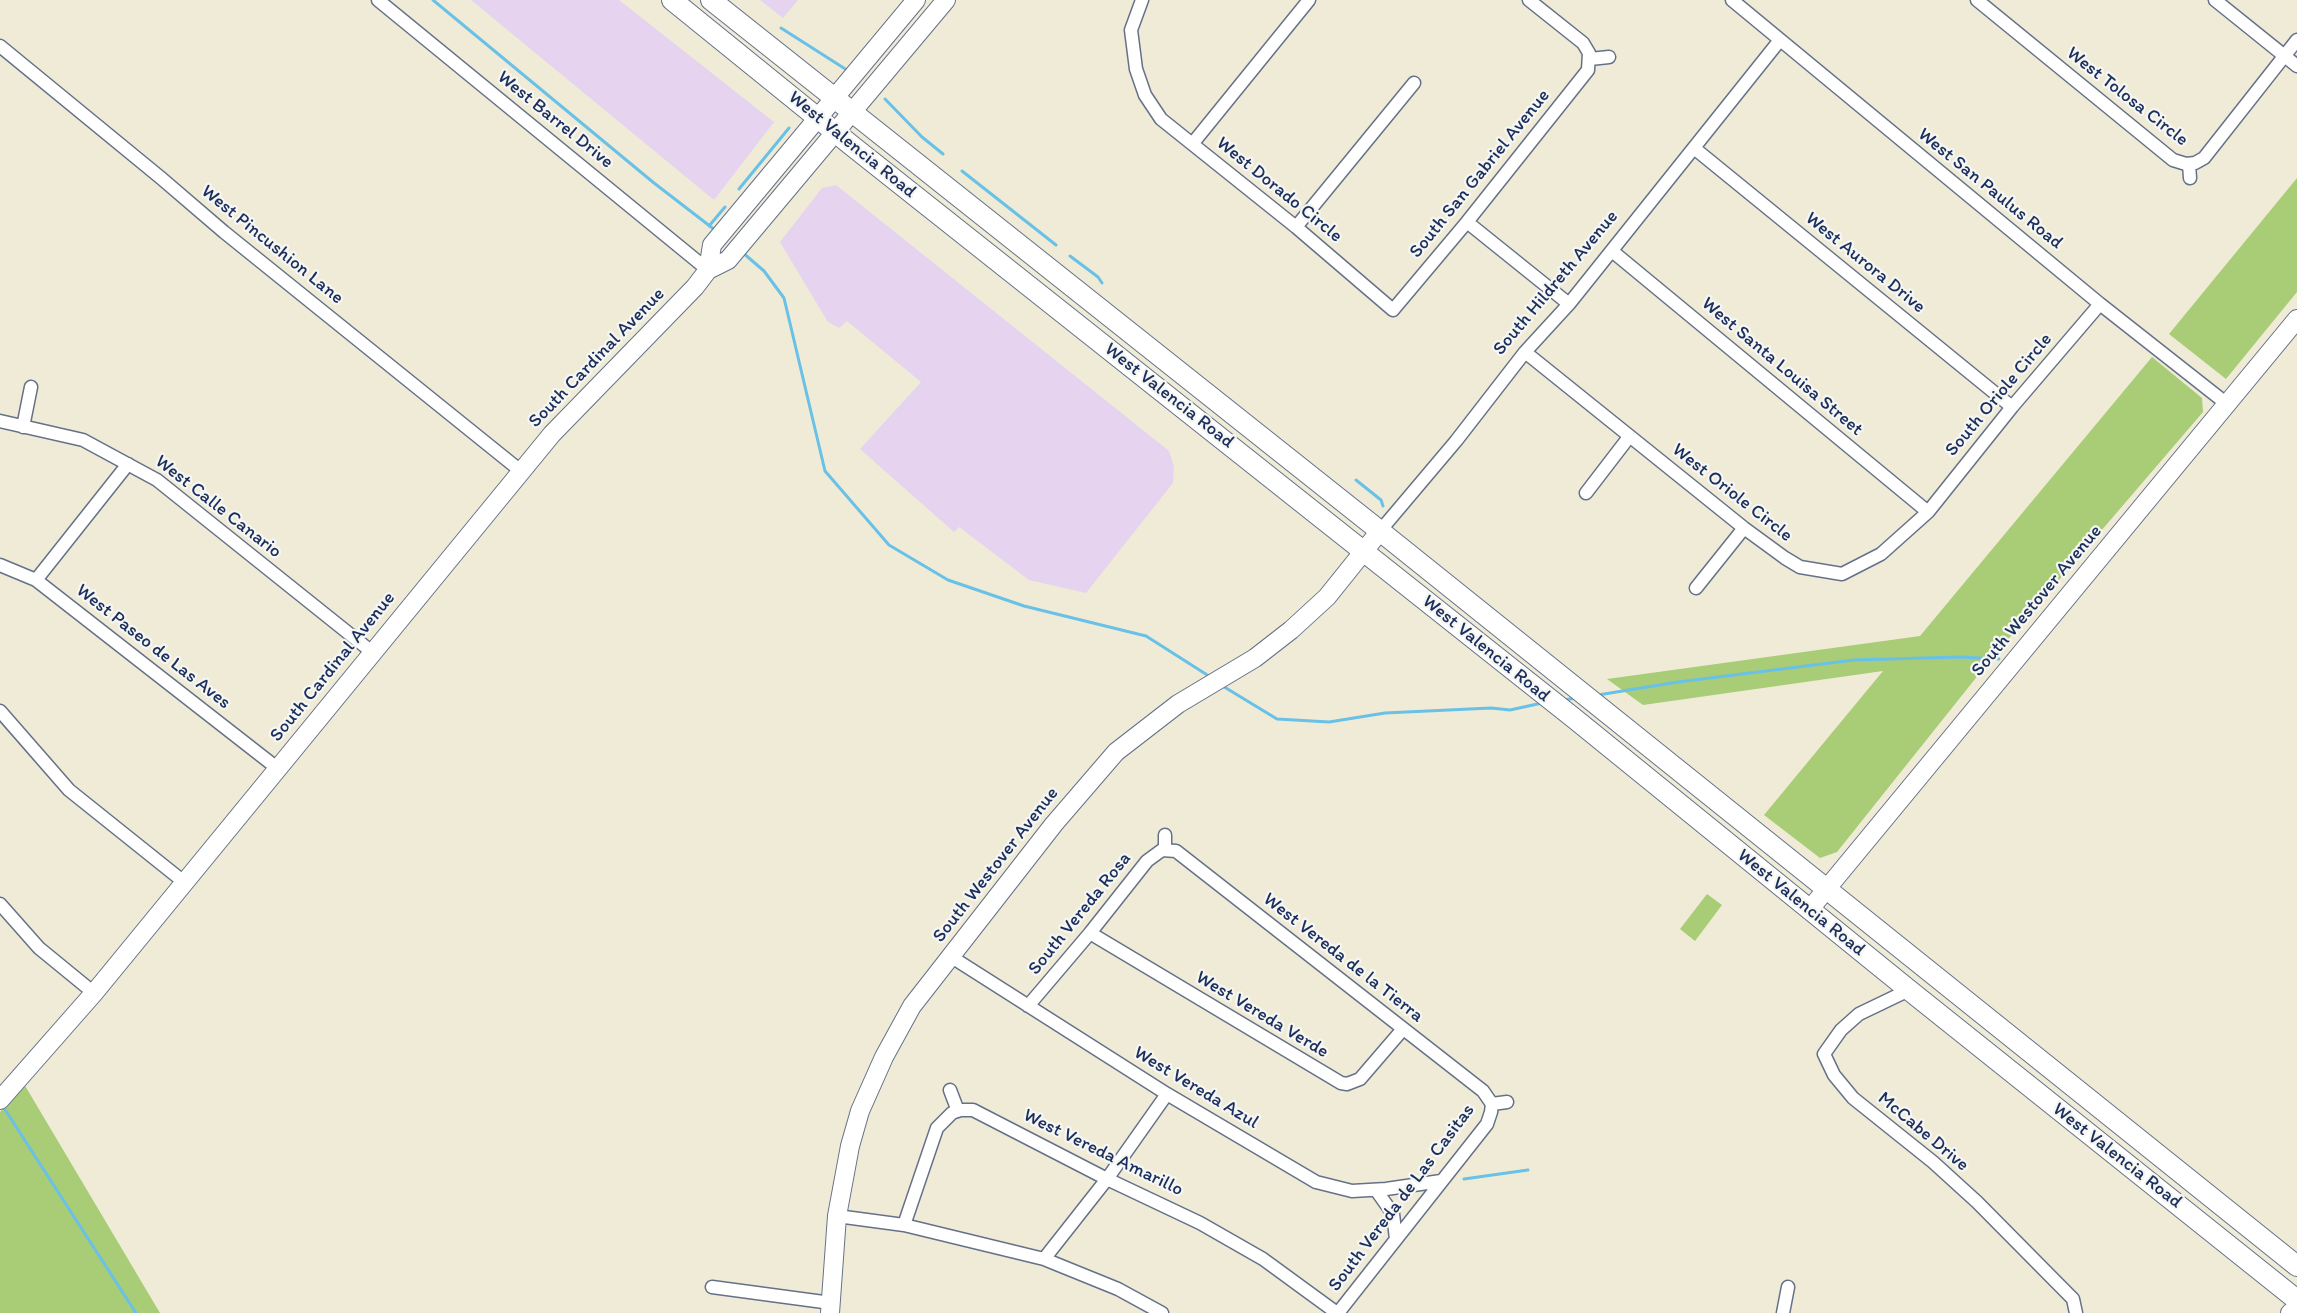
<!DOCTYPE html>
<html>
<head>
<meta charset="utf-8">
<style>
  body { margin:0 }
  canvas { display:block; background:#efebd6 }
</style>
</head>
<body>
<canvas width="2297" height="1313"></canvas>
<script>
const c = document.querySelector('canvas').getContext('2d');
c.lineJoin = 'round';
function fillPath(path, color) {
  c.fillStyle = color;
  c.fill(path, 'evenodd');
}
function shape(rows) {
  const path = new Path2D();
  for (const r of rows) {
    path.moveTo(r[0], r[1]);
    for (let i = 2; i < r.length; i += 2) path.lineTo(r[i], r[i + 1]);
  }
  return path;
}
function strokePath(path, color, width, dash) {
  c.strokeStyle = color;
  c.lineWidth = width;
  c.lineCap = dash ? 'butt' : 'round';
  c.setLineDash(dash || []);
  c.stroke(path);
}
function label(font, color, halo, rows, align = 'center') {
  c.font = font + ' Itim,sans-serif';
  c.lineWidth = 4.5;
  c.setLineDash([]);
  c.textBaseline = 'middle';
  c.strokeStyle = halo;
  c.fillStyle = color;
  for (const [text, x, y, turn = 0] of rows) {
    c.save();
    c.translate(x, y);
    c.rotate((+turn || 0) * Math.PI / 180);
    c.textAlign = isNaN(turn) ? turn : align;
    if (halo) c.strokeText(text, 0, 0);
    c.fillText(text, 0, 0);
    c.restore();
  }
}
const built = shape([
  [471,0,619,0,774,122,714,200],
  [760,0,798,0,783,18],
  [836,185,1169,451,1174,467,1173,483,1086,593,1029,580,959,527,954,532,860,449,921,382,847,321,839,328,828,322,780,242,822,188]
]);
const green = shape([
  [2297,178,2297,292,2226,379,2169,334],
  [2152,357,2202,398,2203,412,1987,664,1837,852,1820,858,1764,815,1883,671,1643,705,1607,679,1920,636],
  [1707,894,1722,905,1695,941,1680,929],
  [24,1084,160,1313,0,1313,0,1112]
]);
const stream = shape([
  [433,0,654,183,715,230],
  [781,28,850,72],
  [885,99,922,137,943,154],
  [962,171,1056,245],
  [739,189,789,128],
  [709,226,725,207],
  [742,252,764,271,784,298,825,471,889,545,948,580,1024,606,1146,636,1212,678],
  [1070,256,1098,277,1102,283],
  [1356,480,1381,500,1383,506],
  [1221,685,1277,719,1329,722,1385,713,1491,708,1510,710,1542,703],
  [1598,695,1678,682,1854,660,1960,657,1999,659],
  [1563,700,1577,698],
  [4,1108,136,1313],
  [1464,1179,1528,1170]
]);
const street = shape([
  [378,0,708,270],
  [1142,0,1131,30,1136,69,1145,95,1161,119,1296,227,1393,310,1467,222,1588,70,1589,53,1583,43,1529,0],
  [1732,0,2100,304,2227,404],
  [1977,0,2173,160,2186,164,2195,163,2204,158,2297,40],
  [2215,0,2297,66],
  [0,46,161,178,224,232,522,472],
  [1590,59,1609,57],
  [1193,143,1309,0],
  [1694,148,2012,407],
  [2189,164,2190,178],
  [1467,222,1569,304],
  [1296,227,1414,83],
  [1612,251,1928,512],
  [1525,352,1744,528,1785,558,1800,567,1842,574,1881,554,1928,512,2012,407,2100,304],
  [0,421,83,440,157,480,372,652],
  [23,427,31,387],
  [1586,493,1629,437],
  [1380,531,1456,441,1525,352,1569,304,1780,40],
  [0,565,36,580,277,768],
  [36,580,128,464],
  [1696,588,1744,528],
  [0,711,69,790,184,882],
  [1165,835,1165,850],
  [0,904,39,948,94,993],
  [1090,933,1341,1083,1347,1084,1360,1079,1403,1029],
  [950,956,1167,1094,1316,1182,1352,1191,1386,1189,1441,1181],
  [1909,990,1859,1014,1841,1030,1824,1054,1834,1075,1853,1098,1933,1162,1977,1202,2073,1299,2076,1313],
  [1028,1006,1090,933,1147,861,1162,850,1176,851,1483,1091,1492,1104,1491,1112,1487,1124,1338,1313],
  [950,1090,958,1111],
  [1492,1104,1507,1102],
  [1376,1190,1393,1214,1396,1239],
  [837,1216,904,1225,1044,1259,1118,1289,1162,1313],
  [904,1225,937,1128,952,1113,960,1110,973,1110,1107,1179,1200,1223,1263,1259,1337,1313],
  [1044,1259,1107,1179,1167,1094],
  [712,1287,831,1303],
  [1783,1313,1788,1287]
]);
const secondary = shape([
  [708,270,712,245,916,0],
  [1810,909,2297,319],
  [0,1100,94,993,552,434,695,287,708,270,728,260,946,0],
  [830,1313,837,1216,850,1146,860,1111,884,1057,912,1006,1054,824,1116,752,1178,704,1255,658,1291,630,1327,597,1380,531],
  [2290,1313,2297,1307]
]);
const primary = shape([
  [672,0,851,145,1575,719,1909,990,2297,1300],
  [711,0,1380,531,2297,1266]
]);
const streetNames = [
  ["West Tolosa Circle",2127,97,38],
  ["West Barrel Drive",555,120,39],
  ["West Valencia Road",852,145,39],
  ["South San Gabriel Avenue",1480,174,-51],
  ["West San Paulus Road",1990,189,39],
  ["West Dorado Circle",1279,190,39],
  ["West Pincushion Lane",272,245,39],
  ["West Aurora Drive",1865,263,39],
  ["South Hildreth Avenue",1556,283,-50],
  ["South Cardinal Avenue",597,358,-46],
  ["West Santa Louisa Street",1782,367,40],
  ["South Oriole Circle",1999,395,-50],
  ["West Valencia Road",1169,396,38],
  ["West Oriole Circle",1732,493,38],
  ["West Calle Canario",218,507,38],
  ["South Westover Avenue",2037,601,-50],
  ["West Paseo de Las Aves",153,647,38],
  ["West Valencia Road",1486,649,39],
  ["South Cardinal Avenue",333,667,-51],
  ["South Westover Avenue",996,865,-52],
  ["West Valencia Road",1801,903,39],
  ["South Vereda Rosa",1080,914,-51],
  ["West Vereda de la Tierra",1343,958,38],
  ["West Vereda Verde",1262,1015,31],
  ["West Vereda Azul",1196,1088,31],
  ["McCabe Drive",1923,1132,40],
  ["West Vereda Amarillo",1103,1153,26],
  ["West Valencia Road",2117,1156,38],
  ["South Vereda de Las Casitas",1402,1198,-53]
];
fillPath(built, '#e6d3f0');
fillPath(green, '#a9cd77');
strokePath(stream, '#69c1e7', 3);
strokePath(street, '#657188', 15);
strokePath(secondary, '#657188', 20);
strokePath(primary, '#657188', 22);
strokePath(street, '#fff', 12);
strokePath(secondary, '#fff', 18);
strokePath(primary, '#fff', 20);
label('19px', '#1b2f5e', '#f6f6f2', streetNames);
</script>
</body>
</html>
